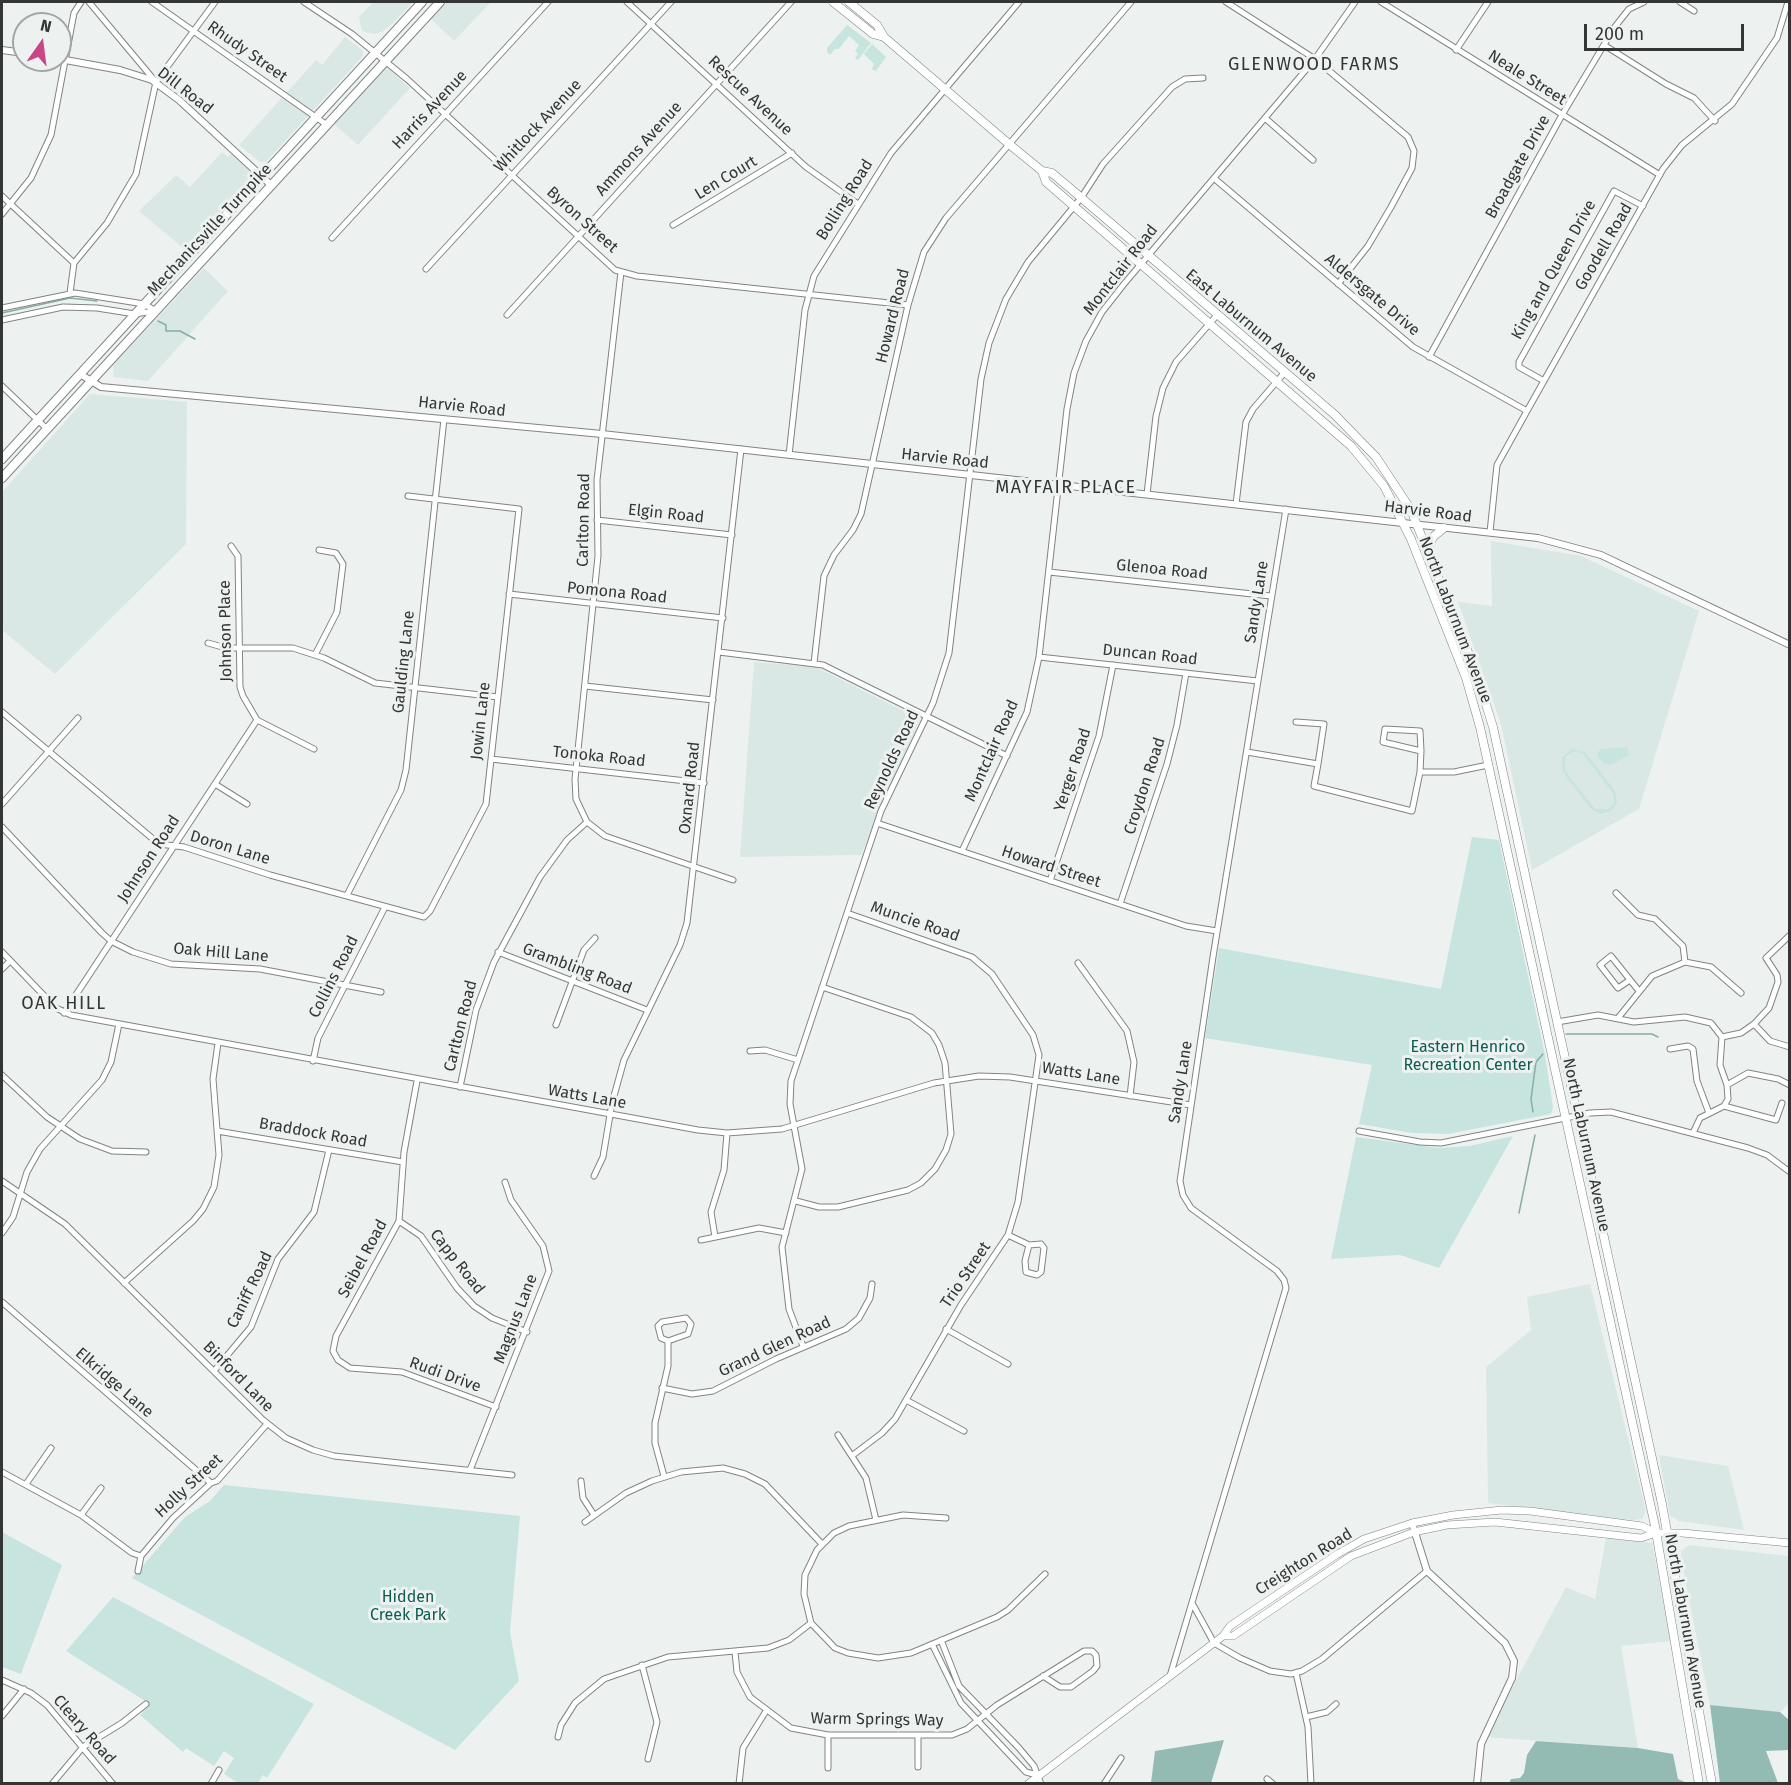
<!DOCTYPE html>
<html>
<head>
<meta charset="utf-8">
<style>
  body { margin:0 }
  #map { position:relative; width:1791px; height:1785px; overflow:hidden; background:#edf2f1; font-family:"Fira Sans",sans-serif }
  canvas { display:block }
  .frame { position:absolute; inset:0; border:3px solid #343535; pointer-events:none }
  .north { position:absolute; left:12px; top:12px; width:60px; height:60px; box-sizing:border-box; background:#edf2f1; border:2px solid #a3a6a6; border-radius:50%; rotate:14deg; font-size:16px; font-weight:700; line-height:24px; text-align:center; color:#343535 }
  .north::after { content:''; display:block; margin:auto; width:21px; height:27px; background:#ca4587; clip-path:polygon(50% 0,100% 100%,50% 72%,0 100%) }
  .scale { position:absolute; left:1584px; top:24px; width:160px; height:27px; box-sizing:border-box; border:3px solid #343535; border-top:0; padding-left:8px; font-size:18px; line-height:21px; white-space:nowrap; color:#343535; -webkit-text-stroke:4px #edf2f1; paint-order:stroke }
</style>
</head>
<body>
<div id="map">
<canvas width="1791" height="1785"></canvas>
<div class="frame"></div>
<div class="north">N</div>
<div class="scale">200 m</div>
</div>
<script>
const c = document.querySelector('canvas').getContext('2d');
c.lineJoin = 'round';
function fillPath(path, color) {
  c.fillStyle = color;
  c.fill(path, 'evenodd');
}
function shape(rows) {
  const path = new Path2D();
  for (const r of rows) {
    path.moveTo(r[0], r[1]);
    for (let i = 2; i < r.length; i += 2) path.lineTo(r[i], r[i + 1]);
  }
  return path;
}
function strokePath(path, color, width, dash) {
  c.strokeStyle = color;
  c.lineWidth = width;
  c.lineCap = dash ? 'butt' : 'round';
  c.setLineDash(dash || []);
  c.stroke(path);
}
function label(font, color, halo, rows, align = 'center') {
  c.font = font + ' "Fira Sans",sans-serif';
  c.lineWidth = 6;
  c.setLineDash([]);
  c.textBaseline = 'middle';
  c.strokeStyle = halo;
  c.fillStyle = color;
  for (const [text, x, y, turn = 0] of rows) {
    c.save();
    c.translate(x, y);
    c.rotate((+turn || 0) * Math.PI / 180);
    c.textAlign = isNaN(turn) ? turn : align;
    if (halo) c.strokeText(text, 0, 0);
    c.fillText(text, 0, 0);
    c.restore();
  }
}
const built = shape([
  [373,2,413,2,392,24,382,32,374,34,362,31,359,17],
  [447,2,491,2,454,41,431,19],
  [345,37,363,51,363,56,266,162,260,162,239,145,316,60,322,65],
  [385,69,389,69,410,88,358,145,334,124],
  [222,152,228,157,231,154,254,175,190,246,183,248,139,211,176,175,190,187],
  [204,268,228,291,148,381,114,377,113,365],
  [90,394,187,402,186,544,55,674,2,630,2,492],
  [1491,541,1581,556,1699,611,1639,809,1532,870,1501,724,1458,602,1492,606],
  [754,662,816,667,920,719,861,855,740,857],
  [1590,1284,1646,1511,1642,1519,1632,1520,1488,1503,1486,1367,1531,1330,1527,1297],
  [1659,1455,1728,1466,1744,1530,1679,1521,1670,1516],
  [1606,1538,1652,1543,1671,1641,1621,1646,1638,1748,1486,1737,1566,1587,1595,1599],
  [1689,1545,1789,1556,1789,1703,1780,1712,1710,1705,1681,1559,1681,1551]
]);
const green = shape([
  [847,25,871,43,858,60,855,58,858,54,855,51,859,45,849,36,839,49,835,49,830,55,827,52,827,48],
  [872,44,886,57,876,71,872,69,874,64,864,54],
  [1627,747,1629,755,1613,764,1605,764,1598,757,1598,752,1601,749],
  [1572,749,1585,752,1615,791,1617,803,1611,811,1601,814,1591,809,1563,772,1562,758],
  [1576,751,1583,754,1613,793,1614,803,1609,809,1595,809,1565,771,1565,757],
  [1472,837,1499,840,1545,1055,1553,1107,1551,1114,1448,1134,1412,1133,1359,1124,1372,1065,1205,1038,1219,948,1441,989],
  [1513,1136,1439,1268,1400,1255,1331,1259,1356,1137,1439,1148,1469,1146],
  [224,1485,520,1516,510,1632,519,1681,455,1750,132,1578,185,1517,210,1501],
  [2,1532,62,1565,21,1674,2,1667],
  [113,1597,314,1704,267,1778,263,1775,258,1783,238,1783,224,1774,234,1758,224,1751,214,1766,186,1748,183,1752,140,1715,150,1704,66,1651]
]);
const forest = shape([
  [1710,1705,1780,1712,1789,1720,1789,1750,1766,1751,1778,1783,1720,1783],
  [1224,1740,1211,1783,1151,1783,1155,1751],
  [1536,1741,1638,1748,1673,1754,1678,1779,1687,1783,1509,1783,1511,1779,1520,1778,1524,1773,1527,1755]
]);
const stream = shape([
  [2,313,70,298,97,301],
  [158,321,166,325,166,331,180,331,195,339],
  [1566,1034,1652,1034,1658,1037],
  [1533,1112,1531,1099,1536,1062,1543,1054],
  [1519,1213,1535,1135]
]);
const minor = shape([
  [89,2,155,81],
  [152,2,327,125],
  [304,2,352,34,407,79,615,270,637,276,908,305],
  [627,2,806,167,858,204],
  [1226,2,1315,59,1408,137,1414,151,1412,168,1391,207,1368,246,1338,284],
  [1381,2,1660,175],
  [1680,2,1694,11],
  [1604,45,1666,84,1694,98,1715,121],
  [1456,50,1488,2],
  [1265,118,1313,160],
  [1215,179,1413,347,1527,411],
  [2,196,74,263],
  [2,214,31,178,51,135,74,13,81,2],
  [673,225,792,153],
  [332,238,548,2],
  [426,269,671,2],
  [621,272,597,480,598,556,575,779,576,799,587,822,605,836,733,880],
  [70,293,74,263,107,223,136,174,156,82,215,2],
  [2,308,75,293,144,304,156,311],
  [507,315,791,2],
  [2,320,63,307,97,308,135,314,154,311],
  [1429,357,1562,115,1614,28,1629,9,1644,2],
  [1544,381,1519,367,1519,362,1614,191,1643,206],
  [2,386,47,429],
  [789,455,805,310,814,276,891,153,1019,2],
  [1147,494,1156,416,1163,388,1176,362,1218,314],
  [1236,504,1246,422,1253,409,1285,372],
  [597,520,732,535],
  [1490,532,1497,465,1527,411,1663,169,1682,145,1732,104,1777,38,1788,2],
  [231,546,238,556,240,687,243,696,257,720,314,749],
  [1049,572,1271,596],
  [509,594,723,618],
  [208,643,226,648,293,648,324,658,375,683,498,697],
  [719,652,823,665,1007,756],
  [315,655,337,612,343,564,336,553,319,550],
  [1039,657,1258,681],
  [814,663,824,576,834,555,853,530,861,514,908,305,924,252,946,218,1131,2],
  [585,686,713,700],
  [2,712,159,844,184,847,270,875,424,917,430,911,486,804,519,509,408,496],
  [1296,722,1324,724,1318,764],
  [1385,729,1420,731,1421,751,1383,742,1385,729],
  [1247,752,1318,764,1314,786,1412,811,1420,772,1454,772,1488,765],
  [491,759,704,783],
  [1420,772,1421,751],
  [215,784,247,804],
  [2,804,78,718],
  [877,823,1186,926,1217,931],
  [2,827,102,933,111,941,133,952,171,964,260,969,381,992],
  [962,851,1027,712,1039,657,1067,409,1074,373,1086,341,1102,312,1124,284,1315,59,1355,2],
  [1050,881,1099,736,1113,665],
  [1616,893,1638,915,1655,919,1683,946,1685,962],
  [347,895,401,790,406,770,444,419],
  [1120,904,1167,764,1177,725,1186,673],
  [847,913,972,957,992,974,1033,1035,1039,1055,1018,1202,1008,1235,961,1305,895,1419,882,1433,853,1455],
  [1790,935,1766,958,1777,975,1778,982,1769,1008,1754,1024,1770,1041,1790,1047],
  [2,952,56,1008,71,1015,698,1130,727,1133,782,1129,934,1083,979,1076,1010,1077,1191,1105],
  [498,952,647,1010],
  [1078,963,1127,1031,1134,1062,1130,1096],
  [2,969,10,961],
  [1630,980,1618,988,1600,965,1611,956,1639,991],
  [64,1013,257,720],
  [1618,1018,1652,976,1685,962,1711,967,1741,993],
  [1557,1022,1598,1015,1634,1022,1685,1017,1711,1023,1722,1037,1720,1065,1727,1085,1728,1099,1724,1106,1700,1118,1693,1133],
  [556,1025,584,950,595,938],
  [1722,1037,1741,1033,1754,1024],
  [1670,1049,1688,1046,1693,1049,1697,1081,1709,1113],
  [750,1051,765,1050,798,1060],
  [313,1061,318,1038,385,907],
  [2,1075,47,1117,80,1139,112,1151,146,1152],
  [417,1081,404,1152,399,1221,336,1336,333,1351,338,1360,350,1368,402,1372,496,1407],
  [1727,1085,1748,1073,1778,1079,1790,1085],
  [460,1087,476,1010,494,962,540,877,567,840,587,822],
  [1724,1106,1776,1120,1782,1103],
  [217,1131,403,1162],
  [1359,1131,1420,1142,1441,1143,1590,1113,1611,1112,1748,1148,1767,1155,1790,1172],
  [594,1176,603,1157,612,1103,624,1060,680,945,687,923,741,449],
  [2,1181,65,1224,263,1420,286,1438,313,1450,334,1456,512,1475],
  [796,1201,819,1207,838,1207,908,1190,921,1183,935,1169,946,1150,951,1134,945,1063,939,1045,932,1033,911,1017,822,987],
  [399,1221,421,1236,457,1288,474,1306,492,1318,527,1332],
  [2,1233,13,1217,27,1172,40,1149,102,1080,111,1062,119,1024],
  [1008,1235,1029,1245,1041,1244,1044,1248,1041,1272,1037,1275,1026,1272,1025,1261,1029,1245],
  [715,1237,711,1212,724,1170,727,1133],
  [701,1240,759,1228,786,1233],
  [124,1283,193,1221,203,1209,214,1187,219,1155,213,1079,218,1043],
  [2,1302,211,1483],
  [946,1329,1008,1364],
  [803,1346,789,1309,782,1247,802,1169,790,1104,791,1081,881,811,933,703,949,653,981,379,989,343,1006,299,1028,262,1081,198,1103,164,1172,87,1185,79,1203,78],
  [214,1371,251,1327,278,1259,314,1212,329,1150],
  [662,1388,692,1394,713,1391,776,1359,846,1329,859,1318,870,1298,872,1284],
  [906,1400,964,1431],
  [838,1435,866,1478,876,1520],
  [470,1470,549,1271,543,1246,511,1200,505,1182],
  [2,1472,81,1515,132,1553,141,1556],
  [664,1476,655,1443,655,1423,668,1366,668,1341,661,1338,658,1326,662,1322,686,1318,691,1324,688,1334,668,1341],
  [581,1481,583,1498,594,1515],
  [26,1484,51,1448],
  [81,1515,101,1488],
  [946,1518,903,1515,849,1526,834,1533,817,1550,805,1575,804,1594,811,1623,835,1648,848,1653,878,1658,911,1653,997,1617,1008,1610,1045,1574],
  [585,1522,626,1493,652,1481,681,1472,723,1468,745,1474,765,1484,822,1544],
  [138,1571,141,1556,173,1518,211,1483,217,1481,267,1424],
  [1192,1603,1214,1643,1240,1658,1270,1671,1291,1674,1302,1671,1322,1659,1427,1571],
  [941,1640,959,1686,1019,1748,1034,1766,1041,1784],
  [932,1644,961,1703,1026,1772,1037,1775],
  [735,1652,737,1672,750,1697,791,1728,828,1735,952,1735,967,1729,997,1705,1084,1651,1092,1651,1096,1655,1097,1666,1093,1671,1071,1687,1060,1687,1043,1676],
  [642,1665,657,1722,648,1759],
  [1296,1673,1308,1727,1311,1784],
  [1170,1676,1286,1288,1284,1280,1277,1271,1191,1208,1183,1195,1180,1181,1213,957,1286,509],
  [2,1680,31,1693,47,1705,113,1784],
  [2,1716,24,1689],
  [1306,1717,1327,1712,1336,1704],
  [558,1737,561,1725,575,1703,604,1679,668,1657,768,1648,789,1640,811,1623],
  [918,1767,918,1736],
  [828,1768,828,1735],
  [1267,1779,1273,1784],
  [52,1784,83,1747,122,1723,146,1704],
  [211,1784,219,1770],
  [739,1784,743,1748,766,1711],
  [1104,1784,1121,1758]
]);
const tertiary = shape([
  [2,50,24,53],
  [60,59,120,70,152,80,179,100,271,185],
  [80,374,101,387,602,434,1538,538,1601,555,1790,645],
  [1412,1523,1427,1571,1505,1643,1514,1661,1512,1678,1481,1744,1477,1784]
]);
const secondary = shape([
  [1223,1636,1233,1636,1351,1556,1414,1532,1447,1525,1495,1522,1641,1538,1656,1533,1682,1533,1790,1543],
  [1028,1784,1223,1636,1230,1626,1336,1555,1364,1539,1412,1523,1453,1515,1502,1510,1530,1511,1642,1526,1656,1533]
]);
const primary = shape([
  [833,2,873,34,884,37],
  [849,2,877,25,884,37,1009,144,1042,171,1052,173,1071,189,1334,414,1376,457,1411,510,1476,672,1493,727,1662,1504,1712,1784],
  [1042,171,1046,182,1351,446,1384,486,1411,539,1466,678,1480,727,1655,1526,1699,1784],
  [1428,549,1433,537,1444,528]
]);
const trunk = shape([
  [2,459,422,2],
  [2,478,440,2]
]);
const streetNames = [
  ["Rhudy Street",247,52,35],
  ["Neale Street",1527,78,32],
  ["Dill Road",185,91,38],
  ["Rescue Avenue",750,96,43],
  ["Harris Avenue",430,110,-47],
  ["Whitlock Avenue",538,126,-47],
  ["Ammons Avenue",639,149,-48],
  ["Broadgate Drive",1518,167,-61],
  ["Len Court",726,178,-31],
  ["Bolling Road",845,200,-58],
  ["Byron Street",582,220,42],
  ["Mechanicsville Turnpike",210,230,-47],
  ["Goodell Road",1604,247,-60],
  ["Montclair Road",1121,270,-52],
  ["King and Queen Drive",1554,270,-61],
  ["Aldersgate Drive",1372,295,40],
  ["Howard Road",893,316,-76],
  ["East Laburnum Avenue",1251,326,40],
  ["Harvie Road",462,407,6],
  ["Harvie Road",945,459,6],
  ["Harvie Road",1428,512,7],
  ["Elgin Road",666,514,6],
  ["Carlton Road",584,520,-89],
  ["Glenoa Road",1162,570,6],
  ["Pomona Road",617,593,6],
  ["Sandy Lane",1257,602,-81],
  ["North Laburnum Avenue",1455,620,69],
  ["Johnson Place",226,631,-91],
  ["Duncan Road",1150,655,6],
  ["Gaulding Lane",404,662,-84],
  ["Jowin Lane",481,721,-84],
  ["Montclair Road",992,751,-66],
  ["Tonoka Road",599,757,6],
  ["Reynolds Road",892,760,-65],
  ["Yerger Road",1073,770,-72],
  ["Croydon Road",1145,786,-72],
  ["Oxnard Road",690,788,-84],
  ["Doron Lane",230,848,17],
  ["Johnson Road",149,859,-57],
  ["Howard Street",1051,867,18],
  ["Muncie Road",915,922,19],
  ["Oak Hill Lane",221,953,5],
  ["Grambling Road",577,969,21],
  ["Collins Road",334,977,-63],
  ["Carlton Road",461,1026,-76],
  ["Watts Lane",1081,1074,9],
  ["Sandy Lane",1181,1082,-81],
  ["Watts Lane",587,1097,10],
  ["Braddock Road",313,1133,10],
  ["North Laburnum Avenue",1586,1145,78],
  ["Seibel Road",363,1259,-62],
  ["Capp Road",457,1262,52],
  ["Trio Street",966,1275,-56],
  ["Caniff Road",250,1290,-64],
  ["Magnus Lane",516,1319,-69],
  ["Grand Glen Road",775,1347,-25],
  ["Rudi Drive",445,1375,20],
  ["Binford Lane",238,1377,45],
  ["Elkridge Lane",114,1383,41],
  ["Holly Street",189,1486,-43],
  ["Creighton Road",1304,1562,-32],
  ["North Laburnum Avenue",1685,1621,80],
  ["Warm Springs Way",877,1720,1],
  ["Cleary Road",84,1730,49]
];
const parkNames = [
  ["Eastern Henrico",1468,1048],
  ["Recreation Center",1468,1066],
  ["Hidden",408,1598],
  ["Creek Park",408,1616]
];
const neighbourhoodNames = [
  ["GLENWOOD FARMS",1314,65],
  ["MAYFAIR PLACE",1066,488],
  ["OAK HILL",64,1004]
];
fillPath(built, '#dae8e5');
fillPath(green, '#c8e4de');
fillPath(forest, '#93bbb3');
strokePath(stream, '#86ada6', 1.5);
strokePath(minor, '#808483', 7);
strokePath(tertiary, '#808483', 8);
strokePath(secondary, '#808483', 8);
strokePath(primary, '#808483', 9);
strokePath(trunk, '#808483', 10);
strokePath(minor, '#fff', 5);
strokePath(tertiary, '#fff', 6);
strokePath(secondary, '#fff', 7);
strokePath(primary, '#fff', 8);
strokePath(trunk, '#fff', 8);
label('16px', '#343535', '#edf2f1', streetNames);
label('16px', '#0b5d53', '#edf2f1', parkNames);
c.letterSpacing = '1.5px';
label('18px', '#343535', '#edf2f1', neighbourhoodNames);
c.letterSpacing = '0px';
</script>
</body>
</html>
